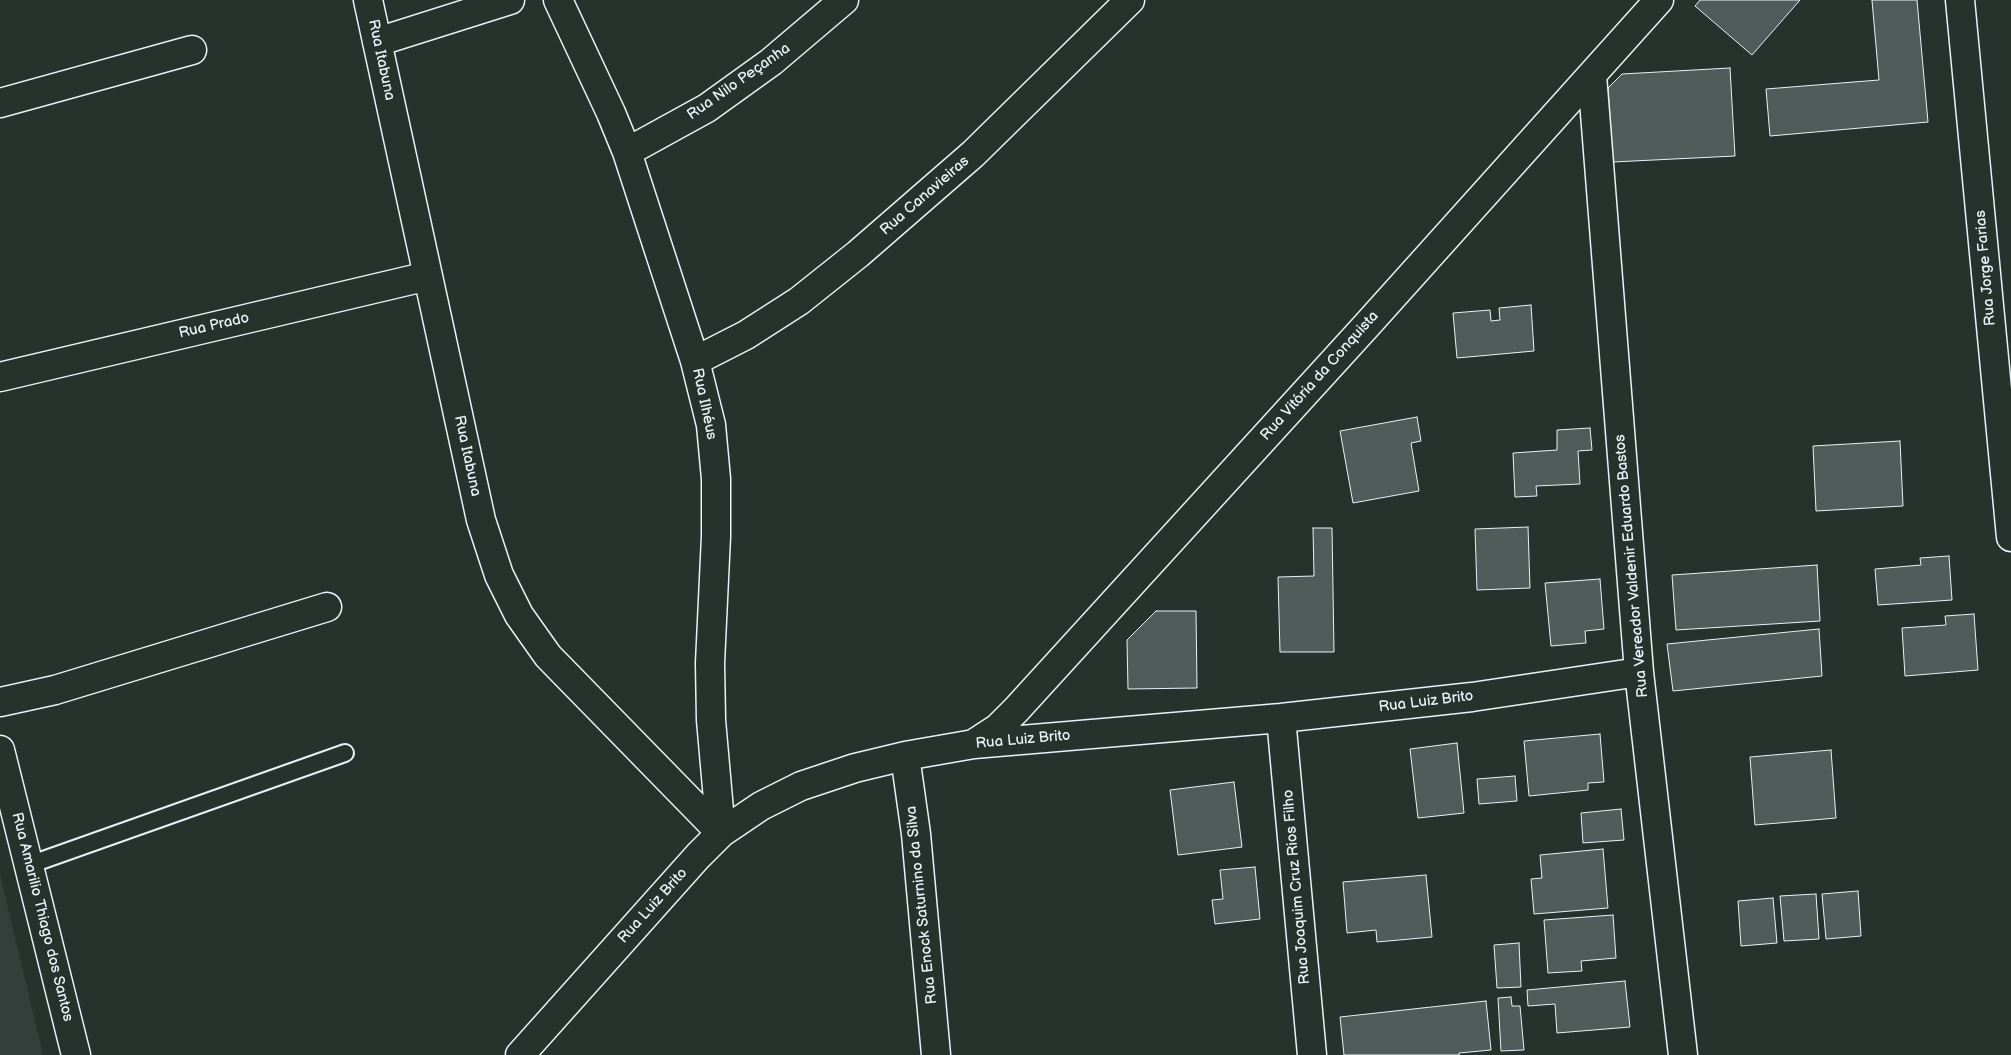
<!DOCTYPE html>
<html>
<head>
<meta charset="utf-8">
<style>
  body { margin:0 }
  canvas { display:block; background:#26332d }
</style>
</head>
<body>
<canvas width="2011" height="1055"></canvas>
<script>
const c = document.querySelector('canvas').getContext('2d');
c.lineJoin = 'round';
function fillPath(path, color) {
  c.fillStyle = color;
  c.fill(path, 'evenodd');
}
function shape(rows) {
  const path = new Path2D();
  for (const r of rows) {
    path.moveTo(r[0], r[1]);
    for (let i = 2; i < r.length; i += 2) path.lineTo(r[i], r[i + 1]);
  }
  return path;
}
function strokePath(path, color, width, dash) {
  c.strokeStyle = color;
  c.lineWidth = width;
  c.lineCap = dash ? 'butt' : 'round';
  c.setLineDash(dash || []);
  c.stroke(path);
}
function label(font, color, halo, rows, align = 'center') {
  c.font = font + ' "Balsamiq Sans",sans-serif';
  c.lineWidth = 4;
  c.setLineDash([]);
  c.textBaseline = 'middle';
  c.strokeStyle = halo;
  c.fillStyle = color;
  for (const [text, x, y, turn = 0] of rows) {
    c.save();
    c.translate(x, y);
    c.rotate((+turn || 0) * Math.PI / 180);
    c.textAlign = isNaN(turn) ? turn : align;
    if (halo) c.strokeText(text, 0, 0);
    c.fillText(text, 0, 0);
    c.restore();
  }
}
const built = shape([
  [0,874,43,1055,0,1055]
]);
const building = shape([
  [1700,0,1800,0,1752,55,1695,6,1700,0],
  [1872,0,1917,0,1928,122,1770,136,1766,89,1879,80,1872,0],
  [1730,68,1735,156,1613,162,1608,88,1622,74,1730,68],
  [1531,305,1534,351,1457,358,1453,313,1490,310,1491,321,1500,320,1499,308,1531,305],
  [1417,417,1421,441,1411,443,1419,491,1353,503,1340,431,1417,417],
  [1590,428,1592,450,1578,451,1580,484,1536,486,1537,496,1515,497,1513,453,1557,450,1557,430,1590,428],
  [1900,441,1903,506,1816,511,1813,446,1900,441],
  [1528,527,1530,588,1477,590,1475,529,1528,527],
  [1313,528,1332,528,1334,652,1280,652,1278,577,1314,576,1313,528],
  [1949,556,1952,600,1878,605,1875,569,1921,565,1920,558,1949,556],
  [1817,565,1820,621,1676,630,1672,575,1817,565],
  [1600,579,1604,629,1585,631,1586,643,1551,646,1545,583,1600,579],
  [1156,611,1196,611,1197,688,1128,689,1127,640,1156,611],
  [1974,614,1978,670,1905,676,1902,628,1946,625,1945,616,1974,614],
  [1819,629,1822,676,1673,691,1667,644,1819,629],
  [1600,734,1604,782,1588,783,1588,790,1529,796,1524,741,1600,734],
  [1457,743,1464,813,1418,818,1410,749,1457,743],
  [1831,750,1836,818,1755,825,1750,757,1831,750],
  [1515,776,1517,801,1479,804,1477,779,1515,776],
  [1234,782,1242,847,1178,855,1170,790,1234,782],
  [1621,809,1624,840,1583,843,1581,813,1621,809],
  [1603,849,1608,908,1534,914,1531,879,1542,878,1540,855,1603,849],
  [1255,867,1260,919,1215,924,1212,900,1223,899,1220,870,1255,867],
  [1426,875,1432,937,1377,942,1376,930,1347,933,1343,882,1426,875],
  [1858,891,1861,936,1826,939,1822,894,1858,891],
  [1816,894,1819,939,1784,941,1780,896,1816,894],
  [1773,898,1777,943,1741,946,1738,901,1773,898],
  [1613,915,1616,958,1581,961,1582,971,1548,973,1544,920,1613,915],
  [1519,943,1521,987,1497,988,1494,945,1519,943],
  [1625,981,1630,1027,1557,1033,1555,1004,1528,1006,1527,990,1625,981],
  [1511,997,1512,1006,1520,1006,1524,1050,1501,1051,1498,998,1511,997],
  [1486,1001,1491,1050,1459,1053,1459,1055,1344,1055,1340,1017,1486,1001]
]);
const lane = shape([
  [29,865,345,753]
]);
const street = shape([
  [368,0,481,520,499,575,519,615,548,656,721,833],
  [558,0,611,113,627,152,695,361,711,425,716,479,716,536,710,663,711,720,721,833],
  [1960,0,2011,537],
  [377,42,510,0],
  [1592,75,1639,672,1683,1055],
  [0,103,192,50],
  [627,152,707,108,771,62,844,0],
  [695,361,746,335,799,301,858,254,973,154,1130,0],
  [0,377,428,276],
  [0,702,55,690,327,607],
  [1281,718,1312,1055],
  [975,743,998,728,1016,710,1367,325,1659,0],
  [905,756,916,834,936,1055],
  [520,1055,698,856,721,833,761,806,801,786,855,768,905,756,974,744,1281,718,1472,697,1639,672]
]);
const secondary = shape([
  [0,750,76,1055]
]);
const streetNames = [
  ["Rua Itabuna",381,60,78],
  ["Rua Nilo Peçanha",739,82,-35],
  ["Rua Canavieiras",925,196,-41],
  ["Rua Jorge Farias",1986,268,-95],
  ["Rua Prado",214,326,-13],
  ["Rua Vitória da Conquista",1320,376,-48],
  ["Rua Ilhéus",704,404,78],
  ["Rua Itabuna",467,456,78],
  ["Rua Vereador Valdenir Eduardo Bastos",1632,566,-95],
  ["Rua Luiz Brito",1426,702,-7],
  ["Rua Luiz Brito",1023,740,-5],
  ["Rua Joaquim Cruz Rios Filho",1297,887,-95],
  ["Rua Enock Saturnino da Silva",922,905,-96],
  ["Rua Luiz Brito",653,906,-48],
  ["Rua Amarilio Thiago dos Santos",42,917,76]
];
fillPath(built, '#333f3a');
fillPath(building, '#505c59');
strokePath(building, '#e8f1f8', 1);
strokePath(lane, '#e8f1f8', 20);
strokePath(street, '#e8f1f8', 31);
strokePath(secondary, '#e8f1f8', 31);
strokePath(lane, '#26332d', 16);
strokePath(street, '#26332d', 28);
strokePath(secondary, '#26332d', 28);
label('15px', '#e8f1f8', '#26332d', streetNames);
</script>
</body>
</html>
